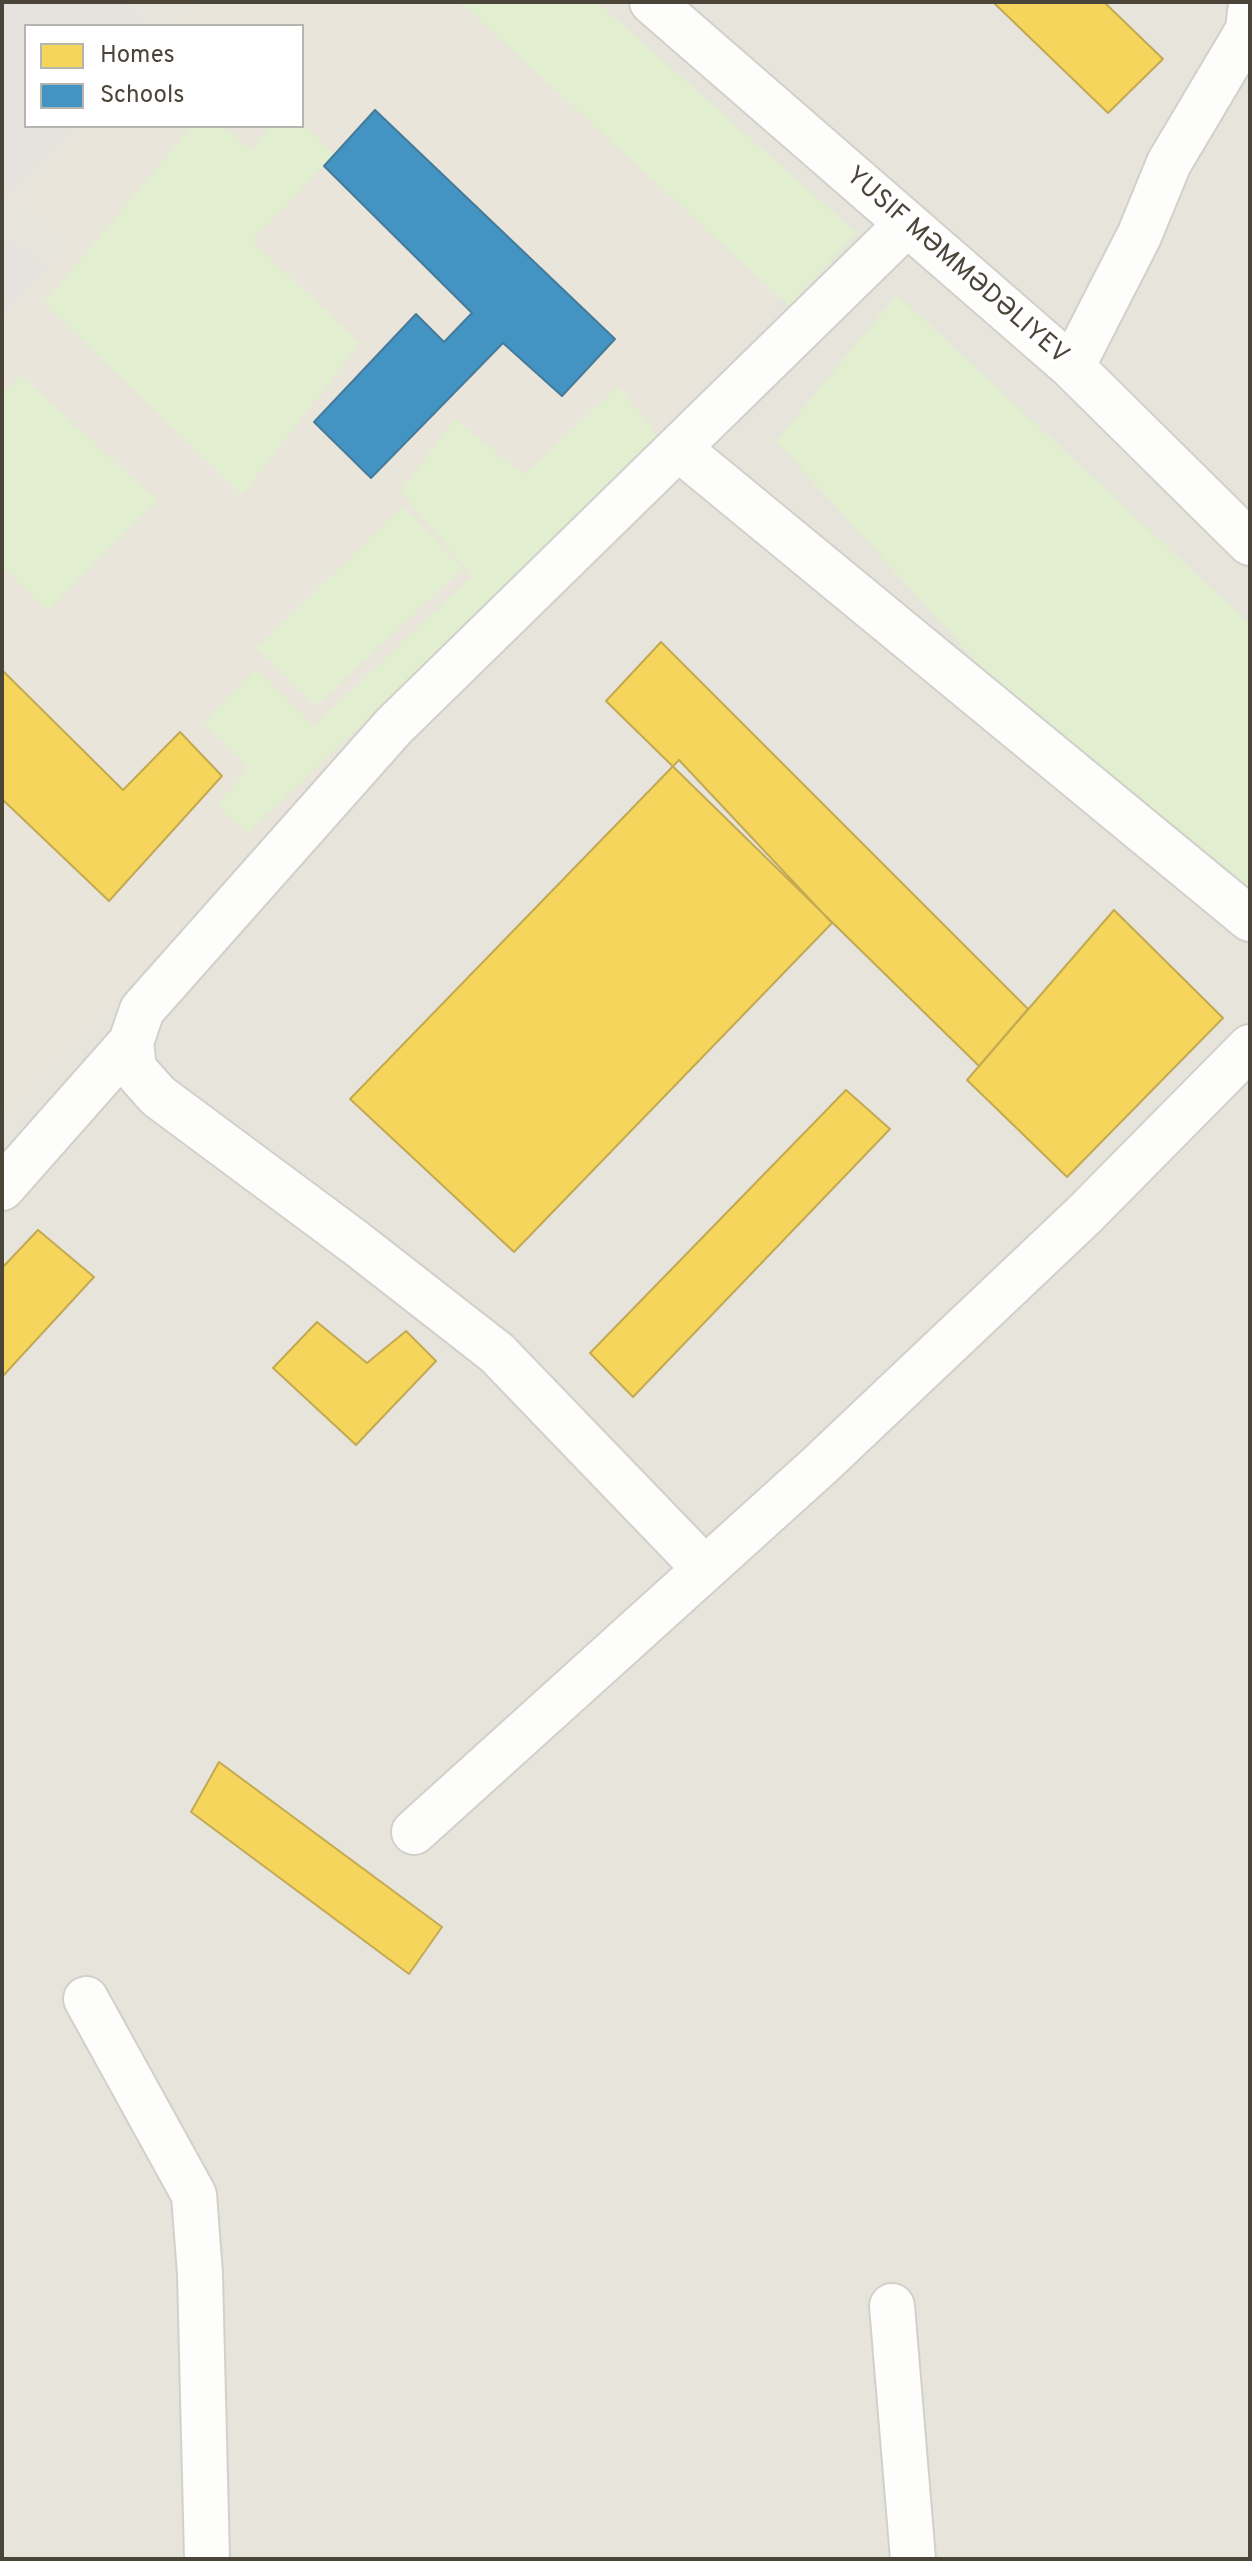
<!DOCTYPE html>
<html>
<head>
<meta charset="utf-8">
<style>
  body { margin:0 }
  #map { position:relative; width:1252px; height:2561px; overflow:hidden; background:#f4f2ee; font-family:Overpass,sans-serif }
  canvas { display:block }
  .frame { position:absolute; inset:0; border:4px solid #4b4439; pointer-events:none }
  .legend { position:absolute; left:24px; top:24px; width:280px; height:104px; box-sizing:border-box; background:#fff; border:2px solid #b7b4b0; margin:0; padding:10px 14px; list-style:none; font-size:24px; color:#4b4439 }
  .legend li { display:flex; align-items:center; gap:16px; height:40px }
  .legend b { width:40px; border:2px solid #b7b4b0 }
</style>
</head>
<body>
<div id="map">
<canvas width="1252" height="2561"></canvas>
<div class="frame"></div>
<ul class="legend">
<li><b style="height:22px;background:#f6d55c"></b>Homes</li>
<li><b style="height:22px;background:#4393c3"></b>Schools</li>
</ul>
</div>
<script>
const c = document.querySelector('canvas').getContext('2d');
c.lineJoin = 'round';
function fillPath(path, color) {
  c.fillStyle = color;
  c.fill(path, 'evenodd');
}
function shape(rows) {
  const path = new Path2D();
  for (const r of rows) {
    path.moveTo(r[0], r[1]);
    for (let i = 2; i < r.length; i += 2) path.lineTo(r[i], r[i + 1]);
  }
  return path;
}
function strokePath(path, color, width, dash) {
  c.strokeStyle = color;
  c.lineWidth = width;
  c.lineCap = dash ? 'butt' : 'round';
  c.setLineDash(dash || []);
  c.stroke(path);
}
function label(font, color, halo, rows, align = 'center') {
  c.font = font + ' Overpass,sans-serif';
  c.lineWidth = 8;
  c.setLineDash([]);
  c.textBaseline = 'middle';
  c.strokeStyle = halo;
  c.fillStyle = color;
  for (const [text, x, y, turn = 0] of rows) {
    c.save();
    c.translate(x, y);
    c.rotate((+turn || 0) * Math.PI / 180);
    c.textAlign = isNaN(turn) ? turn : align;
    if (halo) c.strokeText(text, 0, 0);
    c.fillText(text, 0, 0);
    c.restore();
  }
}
const residential = shape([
  [2,2,1250,2,1250,2559,2,2559],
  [26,26,302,26,302,126,26,126]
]);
const education = shape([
  [196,2,460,2,781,299,603,492,7,1113,2,1109,2,322,70,245,19,199,84,126,302,126,302,26,174,26]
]);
const green = shape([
  [460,2,597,2,857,233,789,306],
  [302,121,334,155,252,241,360,343,242,495,44,303,192,126,222,126,251,150,271,126,302,126],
  [897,294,1250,624,1250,889,1011,700,776,441],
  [20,375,157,500,48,611,2,566,2,395],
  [618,386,660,438,247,834,217,805,249,768,204,722,256,669,314,726,472,576,400,491,455,419,524,475],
  [403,506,463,568,316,706,257,648]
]);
const parking = shape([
  [2,2,127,2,148,26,26,26,26,126,70,126,2,202],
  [2,234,46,268,2,316]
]);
const homes = shape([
  [993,2,1104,2,1163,59,1108,113,993,2],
  [661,642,1028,1009,979,1066,606,701,661,642],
  [2,670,123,790,180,732,222,776,109,901,2,799,2,670],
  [679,760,832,923,514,1252,350,1099,679,760],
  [1114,910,1223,1018,1067,1177,967,1080,1114,910],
  [846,1090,890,1129,633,1397,590,1353,846,1090],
  [38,1230,94,1277,2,1377,2,1268,38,1230],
  [317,1322,367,1363,406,1331,436,1361,356,1445,273,1368,317,1322],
  [219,1762,442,1927,409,1974,191,1812,219,1762]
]);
const schools = shape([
  [375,110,615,339,562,396,503,343,371,478,314,422,416,314,444,342,472,313,324,166,375,110]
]);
const minor = shape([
  [652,2,1072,367,1250,543],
  [907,224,394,726,142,1010,131,1042,134,1069,158,1096,356,1243,497,1353,705,1569,820,1465,1084,1215,1250,1047],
  [1072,367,1139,236,1169,163,1248,30,1250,11],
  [678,448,1250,919],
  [2,1188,131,1042],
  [414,1832,705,1569],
  [86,1999,194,2195,200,2274,207,2559],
  [892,2306,913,2559]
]);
const streetNames = [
  ["YUSIF MƏMMƏDƏLIYEV",956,267,41]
];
fillPath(residential, '#e7e4dc');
fillPath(education, '#eae5da');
fillPath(green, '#e1eecf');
fillPath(parking, '#e6e3df');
fillPath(homes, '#f6d55c');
strokePath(homes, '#c3aa52', 2);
fillPath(schools, '#4393c3');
strokePath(schools, '#457b9a', 2);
strokePath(minor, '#d2d0cb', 48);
strokePath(minor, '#fdfdfc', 44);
label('26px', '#4b4439', '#fff', streetNames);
</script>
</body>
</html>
